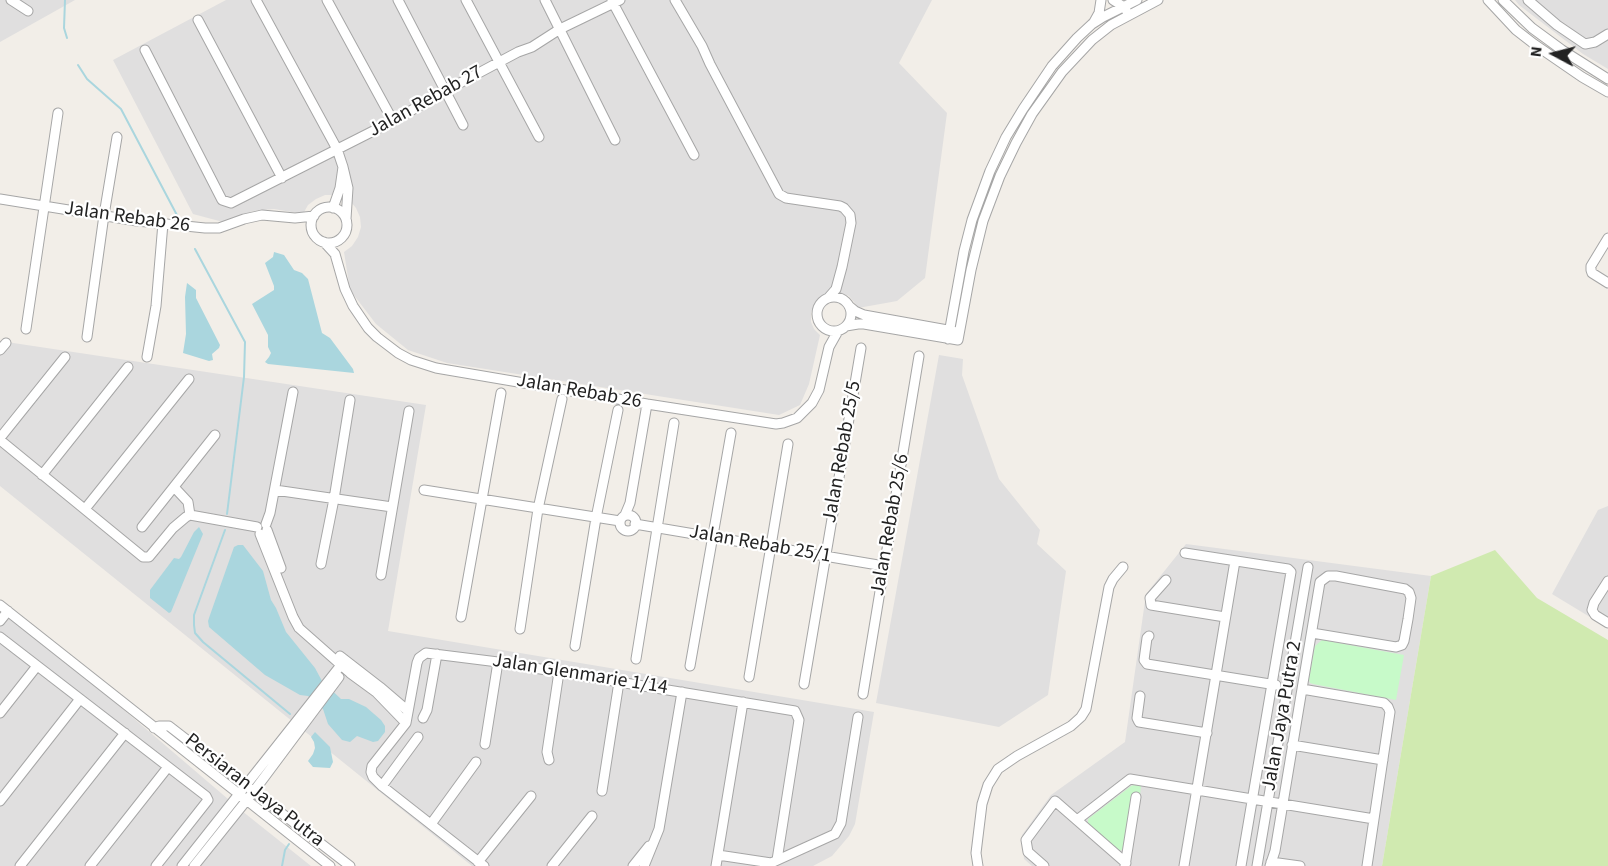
<!DOCTYPE html>
<html>
<head>
<meta charset="utf-8">
<style>
  body { margin:0 }
  #map { position:relative; width:1608px; height:866px; overflow:hidden; background:#f2eee8; font-family:"Source Sans 3",sans-serif }
  canvas { display:block }
  .north { position:absolute; left:1524px; top:24px; width:60px; height:60px; -webkit-text-stroke:4px #fff; paint-order:stroke; rotate:277deg; font-size:16px; font-weight:700; line-height:24px; text-align:center; color:#222 }
  .north::after { content:''; display:block; margin:auto; width:21px; height:27px; background:#222; clip-path:polygon(50% 0,100% 100%,50% 72%,0 100%) }
</style>
</head>
<body>
<div id="map">
<canvas width="1608" height="866"></canvas>
<div class="north">N</div>
</div>
<script>
const c = document.querySelector('canvas').getContext('2d');
c.lineJoin = 'round';
function fillPath(path, color) {
  c.fillStyle = color;
  c.fill(path, 'evenodd');
}
function shape(rows) {
  const path = new Path2D();
  for (const r of rows) {
    if (r.length === 3) {
      path.moveTo(r[0] + r[2], r[1]);
      path.arc(r[0], r[1], r[2], 0, 2 * Math.PI);
      continue;
    }
    path.moveTo(r[0], r[1]);
    for (let i = 2; i < r.length; i += 2) path.lineTo(r[i], r[i + 1]);
  }
  return path;
}
function strokePath(path, color, width, dash) {
  c.strokeStyle = color;
  c.lineWidth = width;
  c.lineCap = dash ? 'butt' : 'round';
  c.setLineDash(dash || []);
  c.stroke(path);
}
function label(font, color, halo, rows, align = 'center') {
  c.font = font + ' "Source Sans 3",sans-serif';
  c.lineWidth = 4.5;
  c.setLineDash([]);
  c.textBaseline = 'middle';
  c.strokeStyle = halo;
  c.fillStyle = color;
  for (const [text, x, y, turn = 0] of rows) {
    c.save();
    c.translate(x, y);
    c.rotate((+turn || 0) * Math.PI / 180);
    c.textAlign = isNaN(turn) ? turn : align;
    if (halo) c.strokeText(text, 0, 0);
    c.fillText(text, 0, 0);
    c.restore();
  }
}
const residential = shape([
  [0,0,75,0,0,42],
  [226,0,932,0,899,63,947,113,925,278,897,301,858,308,854,302,849,296,841,293,833,292,825,294,819,299,814,306,811,313,811,322,814,329,820,335,809,384,800,405,779,415,447,363,408,350,376,324,350,290,344,252,352,246,358,237,361,227,360,217,356,208,350,201,342,197,334,195,325,195,316,199,308,205,303,214,274,209,253,211,223,222,193,214,113,60],
  [1515,0,1608,0,1608,69,1583,54,1519,5],
  [0,341,426,405,388,631,874,712,855,824,849,836,832,856,813,866,472,866,0,486],
  [939,355,963,359,962,375,999,479,1040,530,1037,544,1066,571,1048,695,999,727,876,703],
  [1608,506,1608,628,1552,594,1598,510],
  [1186,544,1431,576,1382,866,1032,866,1024,859,1022,835,1051,795,1125,742,1146,594],
  [0,604,242,811,311,866,0,866]
]);
const grass = shape([
  [1495,550,1537,598,1608,640,1608,866,1382,866,1431,576]
]);
const park = shape([
  [1322,640,1404,655,1396,700,1313,684,1310,683,1309,679,1315,646],
  [1134,785,1141,786,1140,795,1124,849,1119,851,1088,823,1088,819,1131,786]
]);
const water = shape([
  [274,252,284,255,294,270,302,273,308,279,322,333,330,338,353,369,354,373,268,364,265,362,269,357,271,353,268,347,268,335,252,304,274,290,274,286,265,263,273,257],
  [187,283,196,290,196,298,220,345,219,348,212,354,213,360,209,361,183,353,186,334,185,297],
  [199,527,203,534,171,612,169,613,150,598,150,590,174,558,179,559,181,557,194,532],
  [238,545,243,545,263,571,271,600,276,608,286,632,315,668,322,681,341,699,349,699,366,707,381,720,385,726,385,732,378,741,373,742,357,736,350,742,342,740,328,724,323,709,320,706,308,696,300,695,265,675,209,627,208,621,210,615,234,547],
  [315,732,330,747,333,762,330,768,313,767,308,761,313,754,315,748,314,742,311,737]
]);
const stream = shape([
  [65,0,64,28,67,38],
  [78,65,87,79,121,109,179,219],
  [195,249,245,342,244,377,227,514],
  [225,530,194,615,194,625,195,633,203,642,290,714],
  [282,866,285,850,289,844]
]);
const minor = shape([
  [11,0,28,11],
  [256,0,337,149,343,167],
  [327,0,393,121],
  [398,0,463,125],
  [466,0,539,137],
  [545,0,615,140],
  [675,0,702,46,710,64,779,194,786,198,840,206,844,208,850,215,851,223,842,267,836,289,829,297],
  [1113,0,1124,7,1126,10],
  [1488,0,1516,30,1534,44,1582,77,1608,92],
  [1503,0,1532,28,1562,50,1608,79],
  [1528,0,1557,25,1585,44,1595,42,1608,34],
  [612,1,694,155],
  [198,20,282,178],
  [1094,22,1099,13,1101,0],
  [145,50,222,200,231,203,393,121,445,91,518,52,532,47,560,29,620,0],
  [0,199,137,221,205,228,219,228,244,219,262,215,295,218,314,216],
  [329,225,18],
  [333,208,340,188,343,167,348,188,346,219],
  [1608,238,1591,266,1591,270,1592,273,1608,283],
  [324,242,335,254,345,289,353,306,368,328,377,337,398,353,411,360,436,368,647,404,776,424,783,423,797,418,812,403,819,390,829,347,838,331],
  [834,314,17],
  [849,306,855,311,864,315,953,331],
  [846,326,858,324,864,324,958,340,971,270,983,221,1000,176,1016,143,1032,114,1062,72,1092,40,1111,25,1158,0],
  [26,329,58,113],
  [87,337,104,215,117,137],
  [948,339,964,251,972,220,990,171,1006,137,1023,109,1052,66,1077,38,1092,24,1103,17,1137,0],
  [0,350,6,343],
  [147,357,156,306,163,223],
  [0,438,65,357],
  [0,440,143,557,149,557,173,528,186,517,190,515,257,527],
  [42,475,128,367],
  [174,487,188,502,190,515],
  [275,490,392,507],
  [424,490,620,521],
  [85,509,189,379],
  [625,515,630,503,647,404],
  [628,523,8],
  [266,524,270,513,293,392],
  [635,524,884,566],
  [142,527,215,435],
  [267,530,281,568],
  [260,534,293,617,299,628,350,673,376,692,406,723],
  [1185,553,1288,569,1291,572,1241,866],
  [321,564,334,499,350,400],
  [381,575,409,411],
  [1166,580,1150,598,1151,605,1225,617],
  [1608,581,1594,603,1592,610,1595,615,1608,623],
  [0,605,330,866],
  [461,617,501,393],
  [0,621,8,611],
  [520,629,538,509,562,399],
  [1149,636,1147,638,1144,660,1147,664,1276,685],
  [0,637,206,796,208,800,156,866],
  [575,646,596,518,618,410],
  [340,656,380,687,408,711],
  [636,659,674,423],
  [690,666,731,433],
  [749,677,788,444],
  [804,684,861,348],
  [1302,689,1384,703,1388,707,1390,712,1367,866],
  [863,694,919,356],
  [1140,696,1137,718,1139,722,1207,733],
  [0,713,37,666],
  [423,718,427,710,437,654],
  [154,728,159,726,169,726,350,866],
  [485,744,498,662],
  [1292,745,1383,760],
  [549,760,547,752,559,672],
  [382,786,418,737],
  [602,791,619,682],
  [0,801,80,699],
  [1077,820,1130,779,1374,819],
  [431,824,476,762],
  [718,855,771,863,835,834,841,823,858,717],
  [478,862,531,796],
  [1271,862,1300,866],
  [20,866,125,733],
  [90,866,168,767],
  [182,866,345,660],
  [194,866,254,791,339,677],
  [484,866,382,786,373,777,371,772,372,766,406,723,417,663,419,658,426,653,498,662,795,711,799,720,777,860],
  [552,866,592,816],
  [633,866,649,846],
  [644,866,659,829,682,692],
  [716,866,743,702],
  [978,866,976,853,982,804,988,785,998,769,1017,756,1071,726,1081,717,1086,709,1109,587,1113,579,1123,567],
  [1044,866,1028,852,1026,840,1055,801,1126,863],
  [1125,866,1136,797],
  [1184,866,1235,561],
  [1257,866,1308,567],
  [1270,866,1275,851,1302,689,1320,582,1328,576,1336,576,1405,589,1409,592,1411,598,1408,619,1404,641,1402,645,1396,647,1312,633]
]);
const streetNames = [
  ["Jalan Rebab 27",426,102,-29],
  ["Jalan Rebab 26",127,218,8],
  ["Jalan Rebab 26",579,392,10],
  ["Jalan Rebab 25/5",843,452,-80],
  ["Jalan Rebab 25/6",891,525,-80],
  ["Jalan Rebab 25/1",760,545,10],
  ["Jalan Glenmarie 1/14",580,675,9],
  ["Jalan Jaya Putra 2",1283,716,-80],
  ["Persiaran Jaya Putra",254,791,38]
];
fillPath(residential, '#e0dfdf');
fillPath(grass, '#d0eab0');
fillPath(park, '#c7fac9');
fillPath(water, '#aad6de');
strokePath(stream, '#aad6de', 2);
strokePath(minor, '#a6a6a6', 11);
strokePath(minor, '#fff', 9);
label('20px', '#222', '#fff', streetNames);
</script>
</body>
</html>
